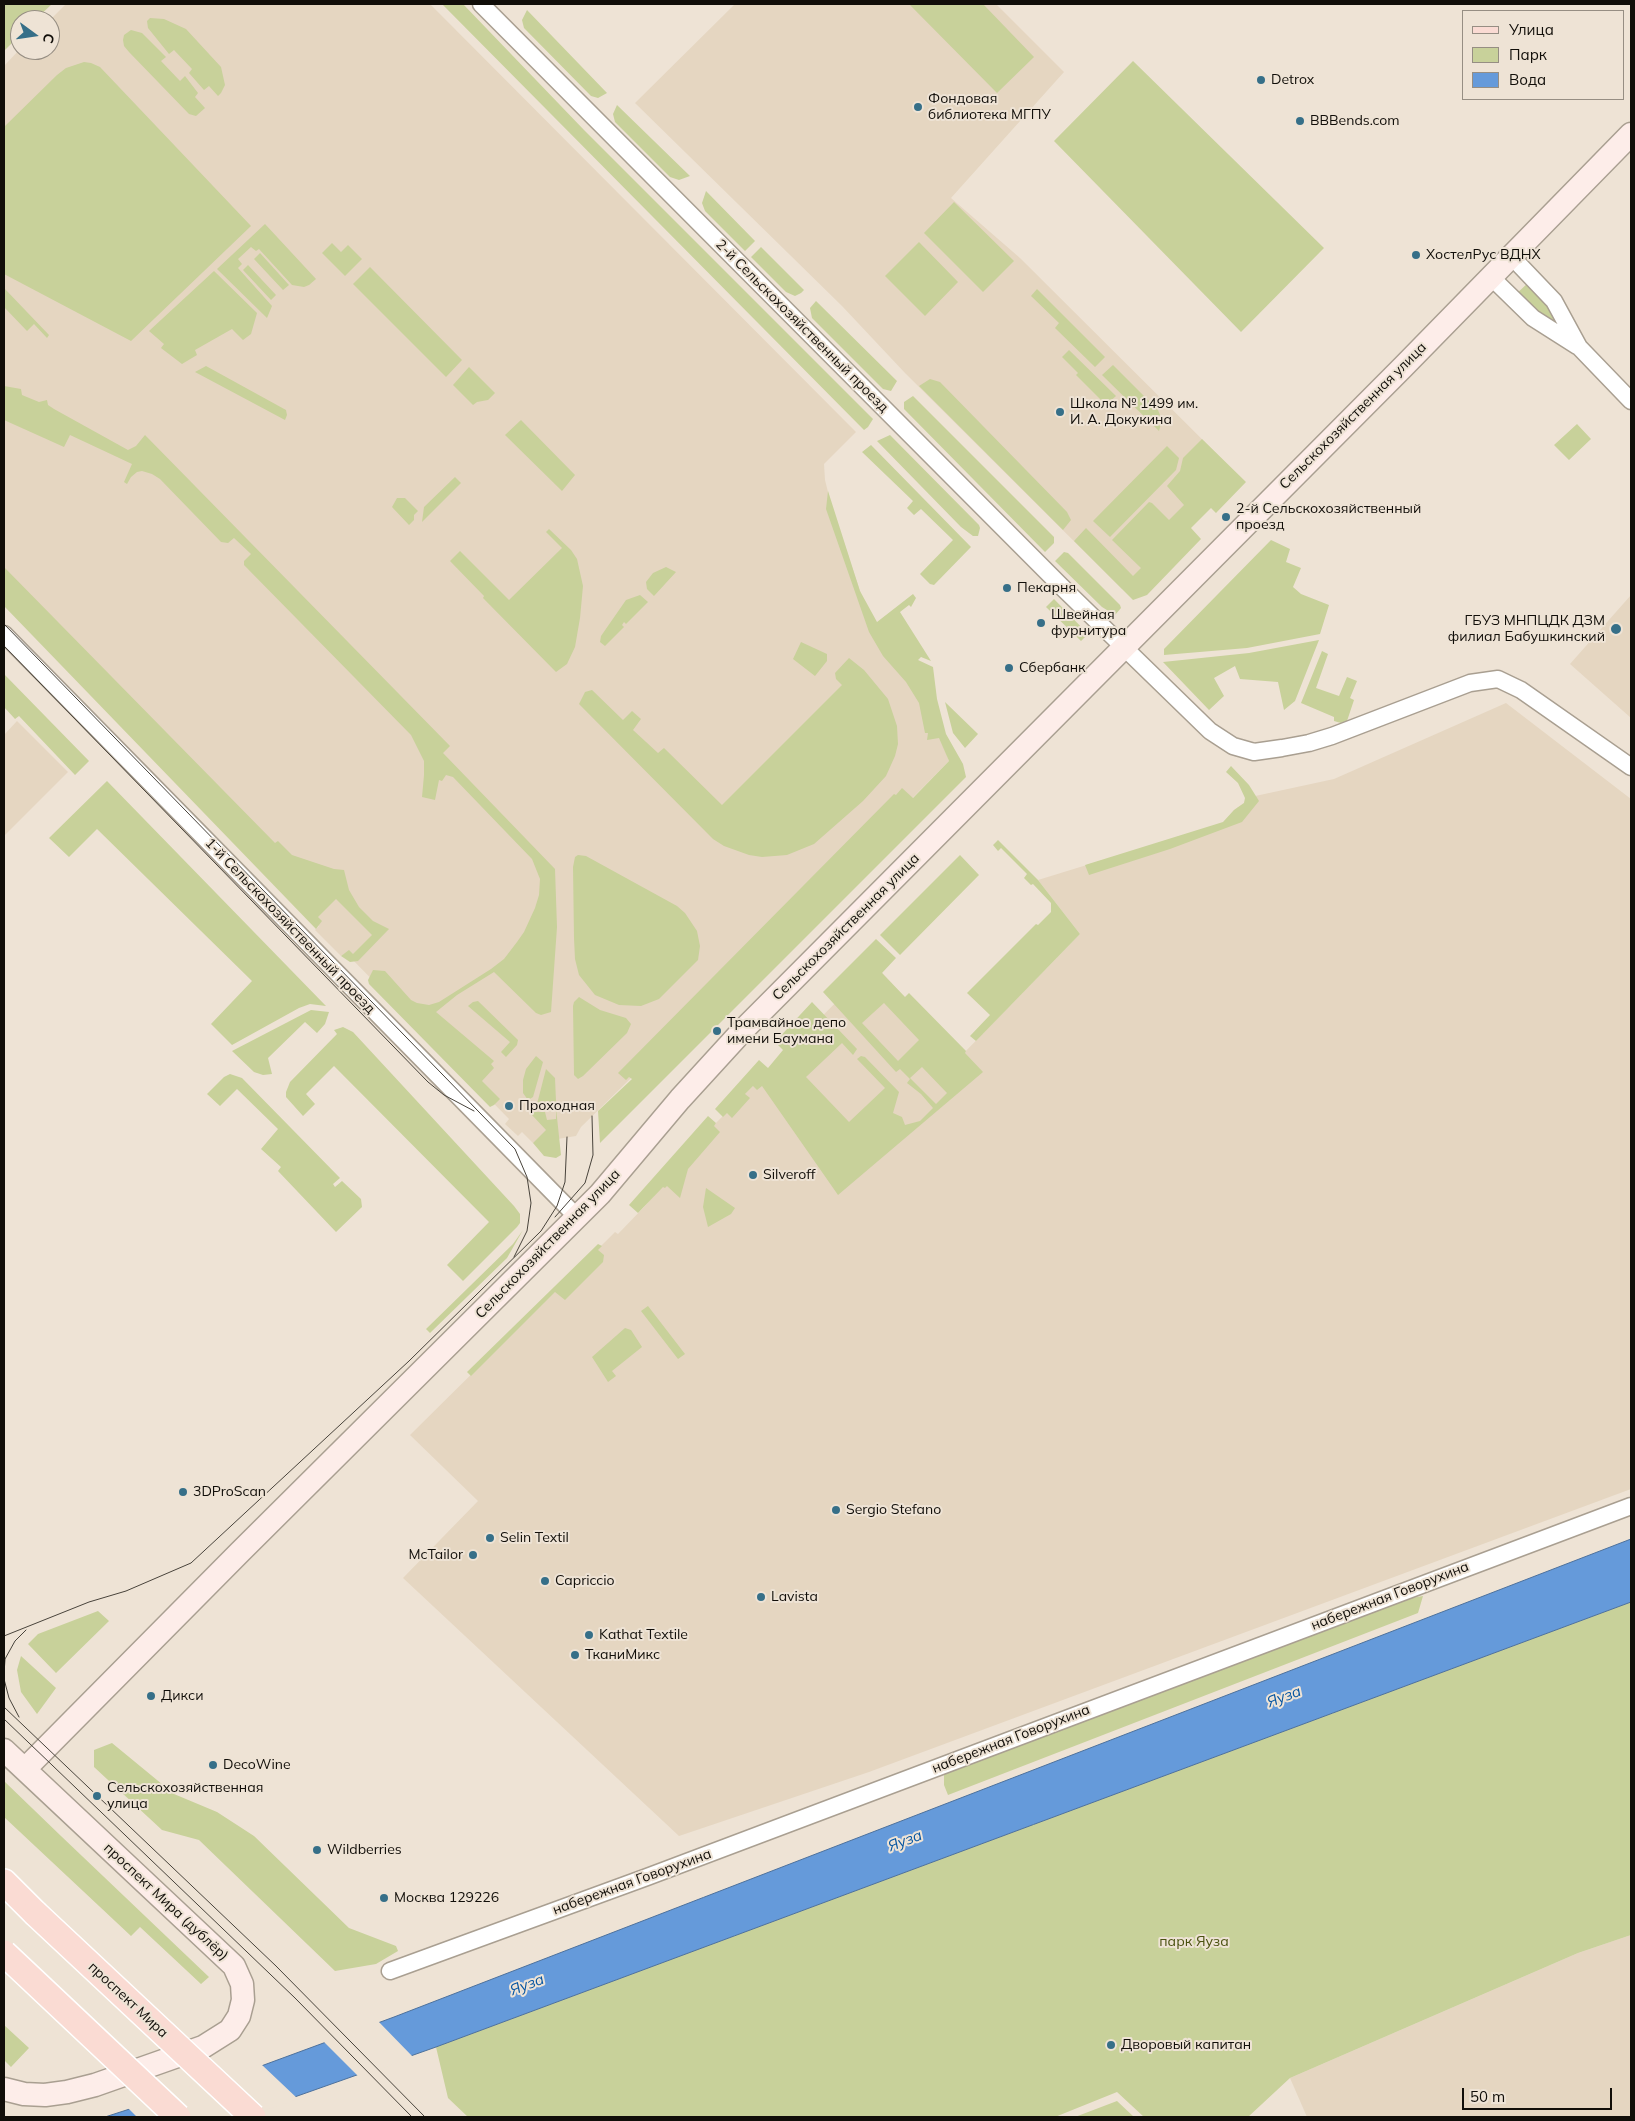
<!DOCTYPE html>
<html>
<head>
<meta charset="utf-8">
<style>
  body { margin:0 }
  #map { position:relative; width:1635px; height:2121px; overflow:hidden; background:#eee3d5; font-family:Mulish,sans-serif }
  canvas { display:block }
  .frame { position:absolute; inset:0; border:5px solid #110e09; pointer-events:none }
  .legend { position:absolute; left:1462px; top:10px; width:162px; height:90px; box-sizing:border-box; background:#eee3d5; border:1px solid #968e83; margin:0; padding:6px 9px; list-style:none; font-size:15px; color:#110e09 }
  .legend li { display:flex; align-items:center; gap:10px; height:25px }
  .legend b { width:25px; border:1px solid #968e83 }
  .north { position:absolute; left:10px; top:10px; width:50px; height:50px; box-sizing:border-box; background:#eee3d5; border:1px solid #968e83; border-radius:50%; rotate:104deg; font-size:14px; font-weight:700; line-height:20px; text-align:center; color:#110e09 }
  .north::after { content:''; display:block; margin:auto; width:18px; height:22px; background:#366f88; clip-path:polygon(50% 0,100% 100%,50% 72%,0 100%) }
  .scale { position:absolute; left:1462px; top:2088px; width:150px; height:22px; box-sizing:border-box; border:2px solid #110e09; border-top:0; padding-left:6px; font-size:15px; line-height:18px; white-space:nowrap; color:#110e09; -webkit-text-stroke:4px #eee3d5; paint-order:stroke }
</style>
</head>
<body>
<div id="map">
<canvas width="1635" height="2121"></canvas>
<div class="frame"></div>
<ul class="legend">
<li><b style="height:6px;background:#fadbd3"></b>Улица</li>
<li><b style="height:14px;background:#c8d19a"></b>Парк</li>
<li><b style="height:14px;background:#659ada"></b>Вода</li>
</ul>
<div class="north">С</div>
<div class="scale">50 m</div>
</div>
<script>
const c = document.querySelector('canvas').getContext('2d');
c.lineJoin = 'round';
function fillPath(path, color) {
  c.fillStyle = color;
  c.fill(path, 'evenodd');
}
function shape(rows) {
  const path = new Path2D();
  for (const r of rows) {
    path.moveTo(r[0], r[1]);
    for (let i = 2; i < r.length; i += 2) path.lineTo(r[i], r[i + 1]);
  }
  return path;
}
function strokePath(path, color, width, dash) {
  c.strokeStyle = color;
  c.lineWidth = width;
  c.lineCap = dash ? 'butt' : 'round';
  c.setLineDash(dash || []);
  c.stroke(path);
}
function label(font, color, halo, rows, align = 'center') {
  c.font = font + ' Mulish,sans-serif';
  c.lineWidth = 4;
  c.setLineDash([]);
  c.textBaseline = 'middle';
  c.strokeStyle = halo;
  c.fillStyle = color;
  for (const [text, x, y, turn = 0] of rows) {
    c.save();
    c.translate(x, y);
    c.rotate((+turn || 0) * Math.PI / 180);
    c.textAlign = isNaN(turn) ? turn : align;
    if (halo) c.strokeText(text, 0, 0);
    c.fillText(text, 0, 0);
    c.restore();
  }
}
const built = shape([
  [66,4,430,4,856,432,824,464,825,480,831,504,873,630,919,681,949,761,770,942,581,1127,576,1136,533,1143,522,1132,518,1136,505,1124,509,1119,346,953,341,956,315,930,319,926,4,599,4,66,20,49,50,50,50,20],
  [735,4,996,4,1064,72,951,198,1020,258,1237,474,1122,589,905,373,842,306,635,103],
  [1631,595,1631,718,1570,664],
  [1506,703,1631,799,1631,1489,869,1772,679,1836,403,1578,478,1501,410,1435,605,1242,615,1232,618,1234,645,1206,706,1133,874,964,960,1057,1080,934,1038,880,1223,823,1234,810,1244,803,1246,798,1334,779],
  [17,721,68,772,4,836,4,735],
  [1631,1935,1631,2117,1307,2117,1290,2078,1578,1953]
]);
const green = shape([
  [4,4,52,4,35,20,20,20,20,35,4,51],
  [442,4,463,4,584,130,873,419,868,427,864,430],
  [909,4,983,4,1034,57,997,93],
  [527,10,607,93,598,98,591,96,524,28,522,20],
  [150,18,164,19,186,29,221,67,225,85,221,93,218,96,209,86,204,90,189,73,192,69,174,50,169,54,148,28,147,21],
  [131,30,142,33,166,57,161,61,180,81,185,76,198,93,195,97,205,108,196,116,189,114,129,52,124,46,123,40,124,35],
  [1133,61,1324,248,1241,332,1054,141],
  [84,62,91,63,100,67,251,226,131,341,4,274,4,127,57,75,66,68],
  [617,105,690,176,679,180,670,177,615,122,613,114],
  [706,191,755,241,745,251,705,211,702,203],
  [954,202,1014,261,983,292,924,233],
  [265,224,316,279,309,285,304,287,292,285,259,249,256,251,251,247,238,259,242,264,238,268,272,306,267,318,217,269],
  [919,242,958,282,925,316,885,276],
  [332,243,341,252,348,245,362,259,345,276,322,253],
  [761,247,804,290,801,293,795,296,786,292,751,257],
  [260,253,289,285,283,290,254,259],
  [248,265,276,295,271,300,243,270],
  [370,267,462,360,446,377,353,284],
  [214,271,257,313,251,334,243,340,232,329,195,350,197,355,182,364,161,348,164,344,149,331],
  [1529,282,1551,303,1564,332,1514,296],
  [4,288,49,335,47,338,34,324,27,331,4,307],
  [1037,289,1105,357,1095,367,1055,328,1059,323,1031,296],
  [816,301,897,381,891,391,883,389,812,318,810,308],
  [1069,350,1116,396,1106,405,1076,375,1078,373,1062,357],
  [1113,365,1158,410,1162,420,1159,431,1102,375],
  [206,366,286,410,287,415,285,420,195,372],
  [469,367,495,393,488,400,477,402,473,405,453,385],
  [930,379,940,382,1067,512,1071,520,1063,530,919,386],
  [4,386,21,389,22,395,39,402,47,400,48,405,54,409,128,450,136,446,145,435,450,746,443,753,555,869,557,927,551,1012,541,1015,536,1013,494,972,457,995,436,1012,494,1061,491,1064,494,1068,482,1081,500,1099,494,1105,490,1107,369,984,368,980,373,970,385,971,411,1000,417,1003,429,1005,439,1002,491,969,504,959,517,942,524,932,535,908,539,895,540,879,532,859,453,777,446,775,442,781,439,780,435,800,422,797,424,775,424,761,411,735,244,565,244,561,251,554,234,538,228,543,221,542,160,479,152,474,142,471,137,472,131,477,127,484,124,482,132,464,70,435,64,447,4,420],
  [913,396,1054,537,1054,543,1045,552,904,409,904,402],
  [521,420,575,475,562,491,505,435],
  [1577,424,1591,439,1569,460,1554,445],
  [890,435,979,525,980,528,978,536,973,536,961,527,877,441],
  [1202,439,1246,482,1216,513,1211,508,1191,528,1201,539,1147,595,1133,600,1074,541,1086,528,1133,576,1141,568,1112,540,1149,502,1152,503,1169,520,1184,505,1167,486,1180,471,1183,458],
  [871,445,971,547,934,585,930,584,920,574,953,540,921,509,914,515,907,508,913,501,862,452],
  [1167,446,1179,458,1176,470,1110,537,1093,521],
  [455,477,461,483,422,522,424,507],
  [828,491,860,591,877,622,913,594,916,598,911,607,909,605,900,612,931,661,921,657,918,660,933,667,937,699,946,734,963,764,966,777,600,1143,598,1111,632,1079,629,1077,626,1080,618,1073,894,794,896,795,902,788,913,798,949,761,939,738,927,740,928,733,925,733,919,703,906,682,883,656,869,632,826,509],
  [397,498,405,498,418,511,414,515,414,520,409,525,392,507],
  [549,529,571,550,577,559,583,586,580,618,575,647,567,664,556,672,483,598,484,596,450,561,460,551,509,600,562,548,546,532],
  [1271,540,1290,549,1286,562,1301,568,1293,587,1301,594,1329,605,1320,634,1247,648,1164,655,1164,649],
  [1064,552,1068,553,1120,605,1121,608,1115,615,1102,607,1055,561],
  [4,567,275,843,278,841,292,855,334,869,344,870,349,890,359,907,373,921,389,929,358,961,350,962,341,956,349,950,353,954,372,935,336,899,318,917,322,921,316,929,4,606],
  [666,567,676,572,654,596,647,589,646,582,653,573],
  [640,595,648,602,626,624,624,622,622,625,624,627,605,646,600,642,601,636,626,600],
  [1054,599,1088,634,1081,641,1046,607],
  [1319,640,1295,701,1284,710,1278,682,1240,679,1235,666,1214,678,1224,696,1209,710,1163,662,1249,653],
  [801,642,827,654,827,661,815,676,793,659],
  [1322,651,1328,654,1316,688,1339,696,1347,677,1357,681,1350,698,1354,700,1347,721,1341,723,1334,721,1334,717,1301,703],
  [849,658,864,670,888,699,897,726,898,744,895,756,886,776,863,801,814,844,787,855,762,857,749,855,724,846,713,839,579,704,585,692,592,690,623,720,632,711,641,719,633,730,658,753,664,748,722,805,842,685,836,679,835,673],
  [4,674,89,761,75,775,19,716,15,719,4,707],
  [945,702,978,734,965,748,953,733],
  [1231,766,1249,785,1259,801,1242,822,1170,849,1089,875,1085,865,1223,822,1234,810,1244,803,1245,798,1238,783,1226,772],
  [107,781,325,1005,326,1006,310,1004,299,1008,232,1045,211,1024,252,981,97,829,69,857,49,838],
  [998,840,1038,880,1080,934,976,1041,970,1036,990,1015,967,993,1036,924,1038,925,1051,912,1051,903,1033,884,1031,885,1024,878,1027,874,1001,848,998,851,993,845],
  [578,855,586,856,677,906,685,913,697,931,700,946,698,960,659,999,641,1006,619,1005,595,995,579,975,575,959,574,938,573,867,575,857],
  [960,855,979,875,900,955,880,935],
  [876,939,896,958,882,973,905,997,909,993,966,1051,965,1053,983,1072,838,1195,762,1086,757,1090,753,1086,745,1094,750,1098,732,1118,727,1113,723,1117,715,1109,759,1060,768,1068,783,1050,775,1042,812,1002,857,1049,853,1055,842,1043,806,1077,849,1122,885,1088,857,1059,861,1056,865,1057,899,1092,893,1113,902,1117,905,1125,920,1121,933,1108,921,1094,907,1083,910,1079,900,1069,896,1072,823,992],
  [884,1003,919,1040,898,1061,862,1023],
  [922,1067,947,1093,936,1104,910,1078],
  [579,997,600,1010,626,1018,631,1024,627,1033,583,1076,578,1079,574,1075,573,1006,574,1002],
  [478,1001,518,1040,517,1045,506,1057,501,1052,510,1042,468,1006,473,1002],
  [311,1010,329,1012,325,1024,317,1033,305,1022,268,1058,272,1074,263,1075,254,1072,232,1051],
  [343,1027,353,1032,514,1206,520,1214,520,1223,517,1227,463,1281,447,1265,489,1222,334,1066,306,1094,315,1104,303,1116,286,1097,286,1092,290,1082,337,1034,334,1030],
  [536,1056,543,1062,533,1097,528,1100,523,1093,523,1080,526,1069],
  [546,1069,555,1078,556,1101,554,1104,539,1106,537,1104],
  [230,1074,242,1078,340,1178,333,1184,335,1187,342,1181,361,1199,362,1207,336,1232,278,1171,281,1167,261,1149,278,1129,237,1089,220,1106,207,1094,224,1077],
  [556,1108,561,1155,556,1158,544,1156,533,1143,546,1130,532,1115,534,1112,545,1112,547,1120,556,1119],
  [708,1116,716,1123,714,1126,720,1132,688,1169,680,1198,667,1186,665,1188,663,1187,638,1213,629,1205],
  [706,1188,735,1208,731,1214,708,1227,703,1207],
  [523,1230,507,1258,430,1333,426,1329,513,1244],
  [598,1244,602,1246,598,1250,604,1255,603,1262,565,1300,555,1292,471,1376,467,1372],
  [648,1306,685,1354,678,1359,641,1311],
  [625,1328,631,1330,642,1347,612,1371,616,1376,608,1382,592,1357],
  [1423,1596,1418,1613,948,1795,944,1785,944,1774,1400,1600],
  [1631,1602,1631,1935,1578,1953,1290,2078,1248,2117,1144,2117,1117,2092,1055,2117,468,2117,448,2098,436,2047],
  [98,1611,109,1621,56,1673,28,1644,38,1634],
  [21,1656,56,1688,37,1714,21,1692,17,1670],
  [112,1743,174,1794,217,1812,254,1836,349,1928,396,1946,398,1951,376,1964,335,1971,199,1840,162,1830,94,1767,94,1750],
  [4,1781,61,1836,209,1977,201,1984,140,1927,131,1936,4,1817],
  [4,2025,29,2048,11,2067,4,2060],
  [1117,2101,1134,2117,1075,2117]
]);
const water = shape([
  [1631,1539,1631,1602,436,2047,238,2117,105,2117,253,2069,394,2017,1631,1539]
]);
const pier = shape([
  [378,2021,413,2057,359,2077,323,2041],
  [261,2064,298,2099,246,2117,137,2117,127,2107]
]);
const street = shape([
  [481,4,1065,590,1210,731,1233,746,1254,752,1282,748,1309,743,1332,736,1470,683,1498,679,1521,690,1631,767],
  [1511,256,1554,301,1579,347,1631,401],
  [1491,277,1533,318,1577,346],
  [4,634,577,1217],
  [390,1971,647,1877,1631,1506]
]);
const secondary = shape([
  [4,1750,234,1966,242,1984,243,2000,239,2016,230,2030,203,2047,95,2085,67,2092,45,2095,24,2094,4,2089],
  [25,1769,240,1552,600,1194,680,1099,744,1029,1403,367,1631,134]
]);
const primary = shape([
  [4,1882,35,1913]
]);
const tram = shape([
  [4,624,515,1149,527,1177,531,1203,527,1231,514,1257],
  [4,646,428,1082,444,1095,474,1111],
  [555,1217,585,1183,593,1155,592,1116],
  [4,1636,89,1602,126,1591,191,1563,409,1361,541,1231,557,1206,565,1182,567,1137],
  [4,1674,5,1659,15,1641,26,1630],
  [4,1679,9,1698,19,1717],
  [4,1707,276,1966,425,2117],
  [4,1719,295,1998,412,2117]
]);
const primaryBridge = shape([
  [35,1913,253,2117],
  [4,1953,178,2117]
]);
const markers = [
  [1261,80,5,"#366f88"],
  [918,107,5,"#366f88"],
  [1300,121,5,"#366f88"],
  [1416,255,5,"#366f88"],
  [1060,412,5,"#366f88"],
  [1226,517,5,"#366f88"],
  [1007,588,5,"#366f88"],
  [1041,623,5,"#366f88"],
  [1616,629,6,"#366f88"],
  [1009,668,5,"#366f88"],
  [717,1031,5,"#366f88"],
  [509,1106,5,"#366f88"],
  [753,1175,5,"#366f88"],
  [183,1492,5,"#366f88"],
  [836,1510,5,"#366f88"],
  [490,1538,5,"#366f88"],
  [473,1555,5,"#366f88"],
  [545,1581,5,"#366f88"],
  [761,1597,5,"#366f88"],
  [589,1635,5,"#366f88"],
  [575,1655,5,"#366f88"],
  [151,1696,5,"#366f88"],
  [213,1765,5,"#366f88"],
  [97,1796,5,"#366f88"],
  [317,1850,5,"#366f88"],
  [384,1898,5,"#366f88"],
  [1111,2045,5,"#366f88"]
];
const poiNames = [
  ["Detrox",1271,80],
  ["Фондовая",928,99],
  ["библиотека МГПУ",928,115],
  ["BBBends.com",1310,121],
  ["ХостелРус ВДНХ",1426,255],
  ["Школа № 1499 им.",1070,404],
  ["И. А. Докукина",1070,420],
  ["2-й Сельскохозяйственный",1236,509],
  ["проезд",1236,525],
  ["Пекарня",1017,588],
  ["Швейная",1051,615],
  ["фурнитура",1051,631],
  ["ГБУЗ МНПЦДК ДЗМ",1605,621,"right"],
  ["филиал Бабушкинский",1605,637,"right"],
  ["Сбербанк",1019,668],
  ["Трамвайное депо",727,1023],
  ["имени Баумана",727,1039],
  ["Проходная",519,1106],
  ["Silveroff",763,1175],
  ["3DProScan",193,1492],
  ["Sergio Stefano",846,1510],
  ["Selin Textil",500,1538],
  ["McTailor",463,1555,"right"],
  ["Capriccio",555,1581],
  ["Lavista",771,1597],
  ["Kathat Textile",599,1635],
  ["ТканиМикс",585,1655],
  ["Дикси",161,1696],
  ["DecoWine",223,1765],
  ["Сельскохозяйственная",107,1788],
  ["улица",107,1804],
  ["Wildberries",327,1850],
  ["Москва 129226",394,1898],
  ["Дворовый капитан",1121,2045]
];
const streetNames = [
  ["2-й Сельскохозяйственный проезд",802,326,45],
  ["Сельскохозяйственная улица",1353,416,-45],
  ["1-й Сельскохозяйственный проезд",290,926,46],
  ["Сельскохозяйственная улица",846,927,-45],
  ["Сельскохозяйственная улица",548,1244,-46],
  ["набережная Говорухина",1390,1596,-21],
  ["набережная Говорухина",1011,1739,-21],
  ["набережная Говорухина",632,1882,-20],
  ["проспект Мира (дублёр)",166,1902,43],
  ["проспект Мира",128,2000,43]
];
const parkNames = [
  ["парк Яуза",1194,1942]
];
const waterNames = [
  ["Яуза",1284,1697,-21],
  ["Яуза",905,1841,-21],
  ["Яуза",527,1985,-21]
];
fillPath(built, '#e5d6c1');
fillPath(green, '#c8d19a');
fillPath(water, '#659ada');
strokePath(water, '#4c709b', 1);
fillPath(pier, '#eee3d5');
strokePath(street, '#a99f91', 19);
strokePath(secondary, '#a99f91', 25);
strokePath(primary, '#fff', 28);
strokePath(street, '#fff', 16);
strokePath(secondary, '#fdede9', 22);
strokePath(primary, '#fadbd3', 25);
strokePath(tram, '#48433b', 1);
strokePath(primaryBridge, '#fff', 28, []);
strokePath(primaryBridge, '#fadbd3', 25);
for (const [x, y, r, color] of markers) {
  const dot = new Path2D();
  dot.arc(x, y, r, 0, 2 * Math.PI);
  c.fillStyle = color;
  c.fill(dot);
  strokePath(dot, '#eee3d5', 2);
}
label('14px', '#110e09', '#eee3d5', poiNames, 'left');
label('14px', '#110e09', '#eee3d5', streetNames);
label('14px', '#4a5110', '#eee3d5', parkNames);
label('italic 15px', '#0555a2', '#eee3d5', waterNames);
</script>
</body>
</html>
